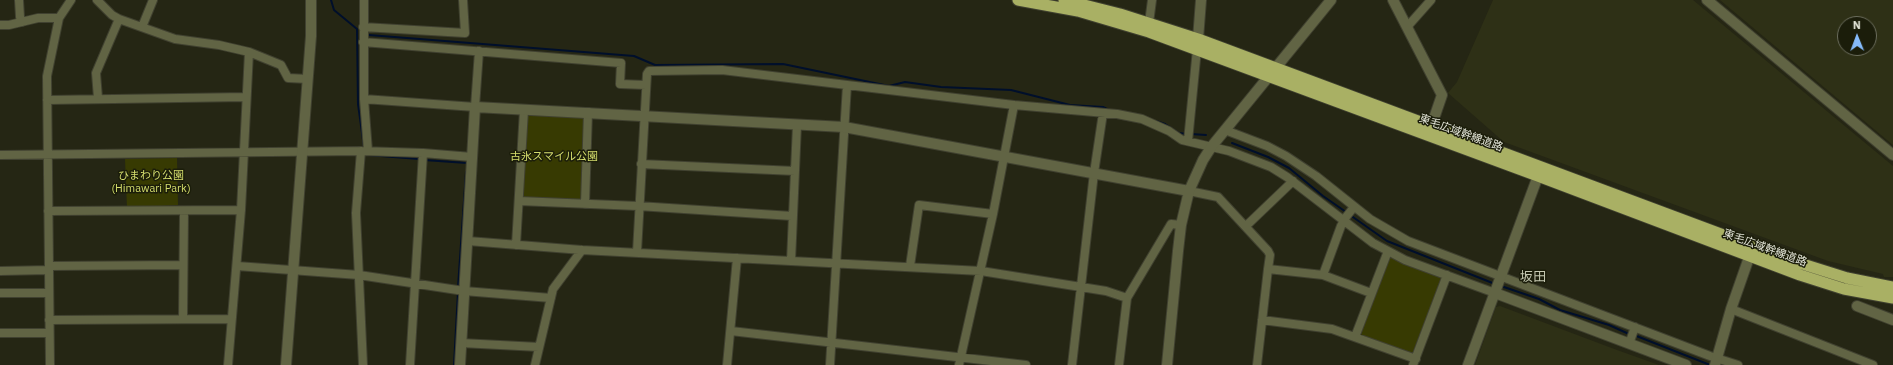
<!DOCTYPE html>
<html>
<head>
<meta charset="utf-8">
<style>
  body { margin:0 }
  #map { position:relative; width:1893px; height:365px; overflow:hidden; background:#252614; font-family:"IBM Plex Sans",sans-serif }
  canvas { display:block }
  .north { position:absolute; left:1837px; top:16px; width:40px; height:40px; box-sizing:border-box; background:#1b1d0a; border:1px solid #6b6d5d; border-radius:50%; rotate:359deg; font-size:11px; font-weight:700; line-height:16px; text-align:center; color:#e4e6d9 }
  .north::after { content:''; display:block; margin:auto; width:14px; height:18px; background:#85bbfb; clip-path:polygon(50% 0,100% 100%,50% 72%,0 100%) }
</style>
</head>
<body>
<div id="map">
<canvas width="1893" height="365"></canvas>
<div class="north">N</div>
</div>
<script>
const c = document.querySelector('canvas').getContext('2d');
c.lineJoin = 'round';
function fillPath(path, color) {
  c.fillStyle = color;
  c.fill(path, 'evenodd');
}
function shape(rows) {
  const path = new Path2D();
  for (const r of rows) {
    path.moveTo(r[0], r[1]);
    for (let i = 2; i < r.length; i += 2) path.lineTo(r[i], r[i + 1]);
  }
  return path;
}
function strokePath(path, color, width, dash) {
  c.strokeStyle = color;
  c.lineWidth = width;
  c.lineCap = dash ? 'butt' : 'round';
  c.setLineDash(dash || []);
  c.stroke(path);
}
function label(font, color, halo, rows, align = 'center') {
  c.font = font + ' "IBM Plex Sans","Noto Sans JP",sans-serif';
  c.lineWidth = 3;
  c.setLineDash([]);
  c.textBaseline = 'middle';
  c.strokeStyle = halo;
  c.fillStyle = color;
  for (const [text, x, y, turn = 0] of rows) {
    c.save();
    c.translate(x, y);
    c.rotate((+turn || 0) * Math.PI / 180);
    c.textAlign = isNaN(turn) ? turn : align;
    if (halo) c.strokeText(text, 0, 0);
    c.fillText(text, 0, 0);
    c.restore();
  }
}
const built = shape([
  [1493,0,1693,0,1893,166,1893,277,1884,277,1883,274,1828,261,1504,142,1448,93,1457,82],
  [1720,0,1893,0,1893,145],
  [1845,24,1869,24,1869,48,1845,48],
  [1500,306,1617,350,1659,365,1475,365,1496,307]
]);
const green = shape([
  [527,110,585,114,583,203,522,199],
  [177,158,178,205,127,208,125,159],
  [1389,257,1391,257,1441,276,1442,279,1412,354,1362,336,1361,333]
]);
const stream = shape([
  [331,0,334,10,357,29,358,104,364,147],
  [369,35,634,56,655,65,783,64,889,86,905,82,941,87,1011,90,1070,105,1103,107,1109,110],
  [1156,121,1165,124,1179,133,1187,134],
  [1191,134,1206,135],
  [1232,143,1268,157,1289,168,1323,196,1346,212],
  [368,155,419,159],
  [424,160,467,163,467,166],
  [1350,215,1387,241,1495,284],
  [1501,286,1539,299,1560,310,1609,325,1629,334],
  [458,287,466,172],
  [1634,335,1710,365],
  [454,365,458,292]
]);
const minor = shape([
  [19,0,20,17,22,22],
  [97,0,112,15,119,19,175,39,219,45,249,52,281,65,288,78,308,79],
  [364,0,364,99,368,151],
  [1149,23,1152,0],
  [0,25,9,25,38,18,59,18],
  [142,27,153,0],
  [363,27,465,33,463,0],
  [1407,27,1431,0],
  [363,42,621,63,620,84,646,85],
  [98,98,96,73,119,19],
  [364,99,475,107,479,51],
  [47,100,246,97],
  [1225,130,1267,146,1286,156,1316,176,1370,219,1408,241,1710,356,1738,365],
  [1188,141,1197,49],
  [361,151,356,213,363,365],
  [0,155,361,151,423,153,472,157],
  [641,164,795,171],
  [1189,191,1218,197,1268,251,1270,255,1268,269,1257,365],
  [519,201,638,206,792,216],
  [585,204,588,112],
  [48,211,241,210],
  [1246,226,1293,181],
  [468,241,582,250,981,271,1106,291,1127,298],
  [516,245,524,110],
  [637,252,647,74,649,71,722,70,1014,105,1117,114,1142,119,1169,131,1182,140,1229,151,1271,167,1287,177,1373,243,1405,260,1495,293],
  [791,261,797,125],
  [49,266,183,265],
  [237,266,359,275,464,291,551,298],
  [910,266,919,205,993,214],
  [1268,269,1323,275,1371,293],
  [0,271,49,270],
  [1323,275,1341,226,1346,217,1354,207],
  [0,293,49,293],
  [1731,309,1873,365],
  [183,319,184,211],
  [49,320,231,319],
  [1262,320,1332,329,1416,359],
  [731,331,1026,365],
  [0,333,49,333],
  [1355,337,1388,251],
  [461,343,539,347],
  [1629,344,1635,327],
  [50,365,47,76,59,18,71,0],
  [228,365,241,210,249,52],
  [410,365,423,153],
  [535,365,553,289,582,250],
  [727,365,737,258],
  [830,365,847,85],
  [959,365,993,214,1014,105],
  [1072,365,1094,173,1103,113],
  [1119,365,1127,298,1171,224,1181,225],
  [1413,365,1447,275]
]);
const tertiary = shape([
  [1393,0,1442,95,1431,127],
  [1707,0,1893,155],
  [1198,39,1201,0],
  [1495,293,1686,365],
  [1857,306,1893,320],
  [286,365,311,36,311,0],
  [460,365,475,107,844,127,1189,191],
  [1167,365,1178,251,1181,225,1189,191,1203,160,1212,146,1331,0],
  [1468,365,1538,176],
  [1715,365,1731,309,1752,249]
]);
const trunk = shape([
  [1018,0,1078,11,1149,32,1538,176,1800,275,1844,289,1893,298],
  [1064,0,1120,14,1198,39,1793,261,1847,278,1893,287]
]);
const streetNames = [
  ["東毛広域幹線道路",1461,133,20],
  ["東毛広域幹線道路",1765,248,20]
];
const parkNames = [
  ["古氷スマイル公園",554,157],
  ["ひまわり公園",151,176],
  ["(Himawari Park)",151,189]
];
const quarterNames = [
  ["坂田",1533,277]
];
fillPath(built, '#2e3016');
fillPath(green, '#373a02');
strokePath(stream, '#000f2b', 2);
strokePath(minor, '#404130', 10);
strokePath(tertiary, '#404130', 12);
strokePath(trunk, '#404130', 13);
strokePath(minor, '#616444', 8);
strokePath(tertiary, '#616444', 10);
strokePath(trunk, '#a9b064', 11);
label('11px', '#e4e6d9', '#1b1d0a', streetNames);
label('11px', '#d5de6d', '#1b1d0a', parkNames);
label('13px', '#c5c8b1', '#1b1d0a', quarterNames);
</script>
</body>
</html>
